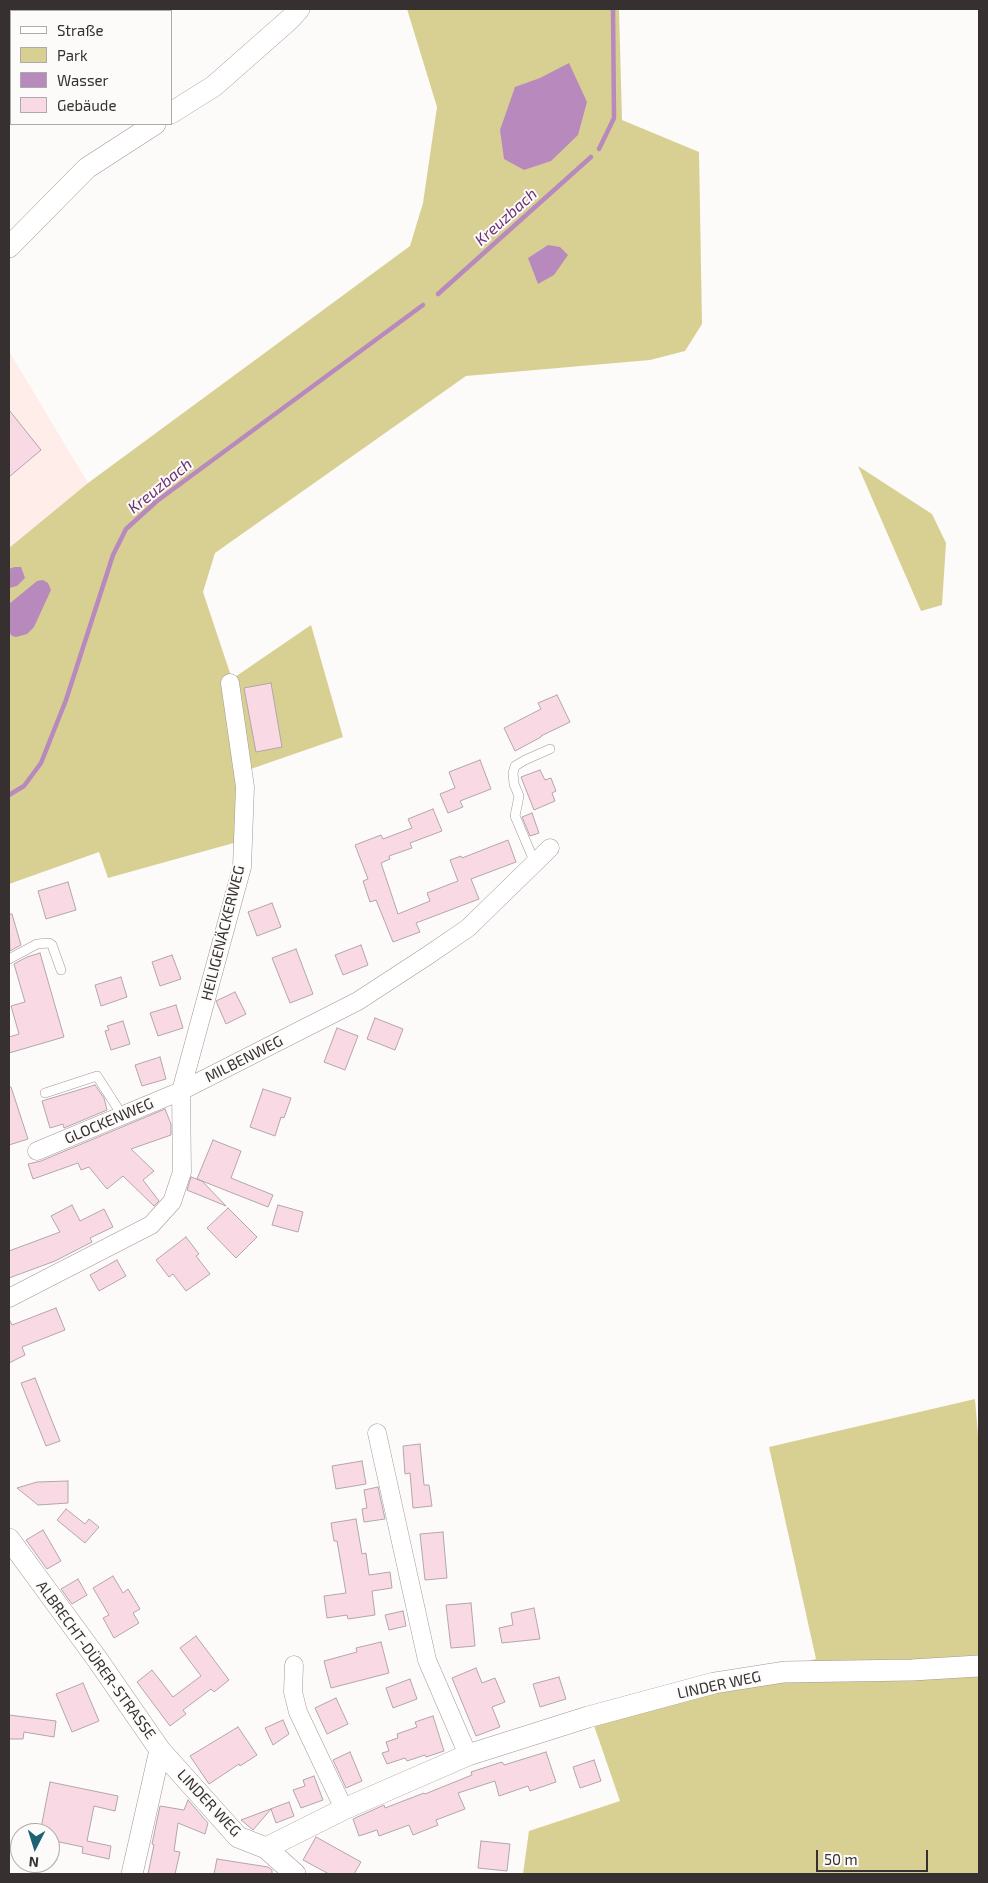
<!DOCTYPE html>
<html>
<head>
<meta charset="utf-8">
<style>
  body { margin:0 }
  #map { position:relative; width:988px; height:1883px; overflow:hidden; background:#fdfafa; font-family:"Exo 2",sans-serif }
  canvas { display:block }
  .frame { position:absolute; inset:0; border:10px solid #363130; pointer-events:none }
  .legend { position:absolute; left:10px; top:10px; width:162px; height:115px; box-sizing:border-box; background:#fdfafa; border:1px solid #adaaa9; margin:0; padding:6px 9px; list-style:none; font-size:15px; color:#363130 }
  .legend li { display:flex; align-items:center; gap:10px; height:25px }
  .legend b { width:25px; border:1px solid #adaaa9 }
  .north { position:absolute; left:10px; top:1823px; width:50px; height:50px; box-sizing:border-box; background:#fdfafa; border:1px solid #adaaa9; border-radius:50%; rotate:185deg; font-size:14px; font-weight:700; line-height:20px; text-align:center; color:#363130 }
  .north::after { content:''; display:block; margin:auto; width:18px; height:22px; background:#1c6273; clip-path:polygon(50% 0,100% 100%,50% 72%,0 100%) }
  .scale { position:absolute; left:816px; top:1850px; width:112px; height:22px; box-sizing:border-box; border:2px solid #363130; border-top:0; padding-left:6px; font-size:15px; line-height:18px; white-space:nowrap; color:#363130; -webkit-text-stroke:4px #fdfafa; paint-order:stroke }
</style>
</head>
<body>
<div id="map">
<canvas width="988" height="1883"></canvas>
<div class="frame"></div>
<ul class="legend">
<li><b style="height:6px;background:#fff"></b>Straße</li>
<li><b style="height:14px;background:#d8d093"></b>Park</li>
<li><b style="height:14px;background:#b789bd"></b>Wasser</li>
<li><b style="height:14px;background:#f9dae4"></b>Gebäude</li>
</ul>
<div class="north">N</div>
<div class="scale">50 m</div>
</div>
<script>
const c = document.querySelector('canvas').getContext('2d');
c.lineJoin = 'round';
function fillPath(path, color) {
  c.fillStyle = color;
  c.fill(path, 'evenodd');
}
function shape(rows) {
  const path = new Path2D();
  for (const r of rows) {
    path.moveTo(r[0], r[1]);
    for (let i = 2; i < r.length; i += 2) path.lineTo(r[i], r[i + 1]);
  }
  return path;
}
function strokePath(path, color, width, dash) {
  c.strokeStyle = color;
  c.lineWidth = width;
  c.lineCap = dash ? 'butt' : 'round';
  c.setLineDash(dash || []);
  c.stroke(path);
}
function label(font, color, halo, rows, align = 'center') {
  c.font = font + ' "Exo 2",sans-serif';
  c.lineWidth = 4;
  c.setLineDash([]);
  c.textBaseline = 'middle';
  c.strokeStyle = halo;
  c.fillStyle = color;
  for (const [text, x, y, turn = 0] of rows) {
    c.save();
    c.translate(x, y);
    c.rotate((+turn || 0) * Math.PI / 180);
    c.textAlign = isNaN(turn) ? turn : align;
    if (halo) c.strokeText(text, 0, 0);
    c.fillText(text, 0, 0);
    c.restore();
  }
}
const built = shape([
  [9,351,88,483,9,548]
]);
const green = shape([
  [407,9,619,9,622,120,699,152,702,324,685,351,650,360,466,376,215,553,203,592,232,679,311,625,343,737,245,771,248,839,108,878,99,852,9,884,9,548,88,483,410,246,423,203,437,107],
  [858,466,932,514,946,543,942,605,921,611],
  [975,1399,979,1447,979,1874,523,1874,529,1831,620,1801,590,1714,816,1659,769,1447]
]);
const water = shape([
  [569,63,587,102,578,135,551,161,524,170,504,159,500,130,515,87,540,78],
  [548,245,560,247,568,255,554,275,538,284,528,258],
  [14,567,21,567,25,578,17,586,9,588,9,569],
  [43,580,48,583,51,590,34,627,27,634,16,637,12,636,9,632,9,604,37,581]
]);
const stream = shape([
  [599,149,614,118,613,9],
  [438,294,591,157],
  [9,795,24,786,41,763,66,700,113,555,126,529,157,501,423,305]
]);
const building = shape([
  [9,410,41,450,9,477,9,410],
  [271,683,282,747,256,752,244,688,271,683],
  [557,695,570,722,541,736,541,737,515,751,504,728,541,709,538,703,557,695],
  [480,760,491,789,460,801,463,807,448,813,440,794,455,788,449,772,480,760],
  [540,770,545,780,551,778,556,791,552,793,555,801,534,810,521,777,540,770],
  [433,809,442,831,410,843,412,848,389,856,390,859,381,863,398,914,430,901,427,893,458,881,450,860,461,856,462,858,508,840,516,862,471,879,479,899,416,923,420,932,393,942,376,900,370,902,363,881,368,879,355,845,381,835,383,839,412,828,408,819,433,809],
  [532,813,539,833,530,836,522,817,532,813],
  [68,882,76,910,46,919,38,891,68,882],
  [272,903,281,927,257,936,248,912,272,903],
  [9,914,12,914,21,945,10,951,9,914],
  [361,945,368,965,343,975,335,955,361,945],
  [296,949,313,994,290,1003,272,958,296,949],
  [40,953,64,1037,9,1053,9,1037,19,1034,11,1006,25,1002,14,964,27,957,40,953],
  [172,955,181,979,160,986,152,962,172,955],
  [121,977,127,997,101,1006,95,985,121,977],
  [235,992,246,1014,226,1024,216,1001,235,992],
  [176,1005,183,1028,158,1036,150,1013,176,1005],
  [375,1018,403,1029,395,1050,367,1039,375,1018],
  [123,1021,130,1044,111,1050,105,1031,109,1030,107,1026,123,1021],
  [337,1028,358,1036,345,1070,324,1062,337,1028],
  [160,1057,166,1079,142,1086,135,1065,160,1057],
  [95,1085,104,1098,107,1110,64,1128,63,1124,50,1128,42,1101,95,1085],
  [9,1087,11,1087,28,1139,9,1145,9,1087],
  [263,1089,291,1098,284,1118,281,1117,275,1136,250,1127,263,1089],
  [165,1109,171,1124,171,1135,131,1149,154,1171,143,1180,159,1201,154,1206,123,1176,107,1189,89,1167,81,1170,78,1163,33,1179,28,1164,41,1161,165,1109],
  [213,1140,241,1151,231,1178,273,1195,268,1207,197,1179,213,1140],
  [191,1177,202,1181,226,1206,187,1190,191,1177],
  [72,1205,80,1221,104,1209,113,1227,90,1238,92,1242,55,1261,9,1278,9,1251,60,1232,51,1216,72,1205],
  [278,1205,303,1212,298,1232,272,1225,278,1205],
  [228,1208,257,1237,236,1258,207,1228,228,1208],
  [186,1237,199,1254,196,1256,210,1274,186,1291,173,1274,169,1277,156,1260,186,1237],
  [117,1260,126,1276,99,1291,90,1275,117,1260],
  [56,1308,65,1330,22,1347,25,1355,9,1363,9,1319,12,1325,56,1308],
  [35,1378,60,1441,46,1446,21,1383,35,1378],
  [420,1444,424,1485,429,1485,432,1506,413,1508,410,1473,405,1474,403,1446,420,1444],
  [362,1461,366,1484,336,1489,332,1466,362,1461],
  [68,1481,68,1503,38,1505,17,1488,37,1482,68,1481],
  [378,1487,385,1519,364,1522,362,1509,367,1508,364,1490,378,1487],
  [66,1509,85,1524,89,1519,99,1527,85,1543,57,1520,66,1509],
  [356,1519,362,1554,366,1553,369,1575,390,1572,392,1588,372,1591,375,1615,348,1619,347,1615,327,1618,324,1596,346,1593,337,1541,334,1541,331,1523,356,1519],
  [43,1530,61,1561,47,1569,26,1540,43,1530],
  [443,1532,447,1578,425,1580,420,1534,443,1532],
  [113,1576,123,1593,128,1589,140,1609,133,1613,139,1623,114,1638,103,1618,109,1615,93,1588,113,1576],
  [78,1579,87,1595,72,1604,61,1589,78,1579],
  [471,1603,475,1646,451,1648,446,1605,471,1603],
  [534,1608,540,1639,502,1643,499,1628,513,1625,511,1613,534,1608],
  [403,1611,406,1626,389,1630,385,1615,403,1611],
  [196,1636,229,1680,214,1692,211,1689,183,1710,186,1714,170,1726,137,1682,152,1670,173,1697,201,1676,180,1648,196,1636],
  [381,1642,389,1673,331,1688,324,1661,357,1652,356,1648,381,1642],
  [476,1668,482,1683,495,1678,505,1702,492,1707,500,1727,476,1736,452,1678,476,1668],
  [559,1677,566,1699,540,1707,533,1684,559,1677],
  [410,1679,417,1699,393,1708,386,1688,410,1679],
  [83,1683,99,1721,72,1732,56,1694,83,1683],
  [336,1698,348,1724,327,1734,315,1708,336,1698],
  [9,1715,56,1721,54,1737,24,1732,23,1739,9,1739,9,1715],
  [433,1716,444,1751,426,1757,425,1755,407,1761,405,1758,387,1764,382,1753,389,1751,386,1742,398,1738,397,1734,417,1727,415,1722,433,1716],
  [283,1720,289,1734,273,1745,265,1728,283,1720],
  [238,1727,257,1755,240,1766,239,1764,209,1784,190,1756,238,1727],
  [350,1752,362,1781,346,1788,333,1760,350,1752],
  [546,1752,556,1782,530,1791,528,1786,499,1796,495,1781,458,1793,465,1809,436,1820,438,1825,413,1835,409,1825,379,1836,377,1830,359,1836,353,1819,384,1805,385,1808,424,1793,425,1794,472,1775,471,1772,502,1762,504,1765,546,1752],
  [594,1760,601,1781,580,1788,573,1767,594,1760],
  [314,1776,323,1800,301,1808,293,1790,305,1786,303,1780,314,1776],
  [50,1782,118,1796,115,1811,94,1806,87,1841,111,1846,109,1859,82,1853,83,1847,50,1840,50,1833,40,1833,50,1782],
  [188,1800,208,1823,205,1834,178,1823,174,1851,180,1852,175,1874,148,1874,154,1845,152,1844,160,1806,184,1810,188,1800],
  [289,1802,294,1816,276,1823,271,1809,253,1830,241,1820,289,1802],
  [316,1837,361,1862,354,1874,329,1874,303,1860,316,1837],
  [481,1841,510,1844,507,1871,478,1868,481,1841],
  [217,1859,268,1867,272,1870,272,1874,214,1874,217,1859]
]);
const service = shape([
  [535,863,515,816,519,796,514,784,513,773,515,766,525,760,550,749],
  [9,959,37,944,49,943,52,945,61,970],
  [45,1093,97,1076,122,1115]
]);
const minor = shape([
  [37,1151,181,1091,242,867,245,787,230,683],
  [9,1298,151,1225,172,1202,182,1172,181,1091,358,1001,427,956,468,928,550,848],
  [377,1433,427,1660,468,1755],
  [294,1665,293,1692,298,1712,344,1809]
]);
const tertiary = shape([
  [171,113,214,86,290,19,299,9],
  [9,247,87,168,155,124],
  [9,1539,97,1659,160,1750,238,1837,266,1848,295,1874],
  [266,1848,344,1809,468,1755,588,1717,714,1683,784,1672,912,1670,979,1666],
  [132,1874,160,1750]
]);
const streetNames = [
  ["HEILIGENÄCKERWEG",223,933,-76],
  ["MILBENWEG",244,1059,-27],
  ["GLOCKENWEG",109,1121,-23],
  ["ALBRECHT-DÜRER-STRASSE",96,1660,54],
  ["LINDER WEG",719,1685,-12],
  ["LINDER WEG",209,1803,47]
];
const waterNames = [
  ["Kreuzbach",506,217,-42],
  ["Kreuzbach",160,486,-39]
];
fillPath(built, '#ffede9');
fillPath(green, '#d8d093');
fillPath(water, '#b789bd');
strokePath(stream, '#b789bd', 4.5);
fillPath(building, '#f9dae4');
strokePath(building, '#b3a6aa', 1);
strokePath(service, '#a49795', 10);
strokePath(minor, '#a49795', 19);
strokePath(tertiary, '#a49795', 22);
strokePath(service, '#fff', 9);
strokePath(minor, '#fff', 18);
strokePath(tertiary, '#fff', 21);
label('15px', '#363130', '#fdfafa', streetNames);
label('italic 16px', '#6b3374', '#fdfafa', waterNames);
</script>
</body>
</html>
